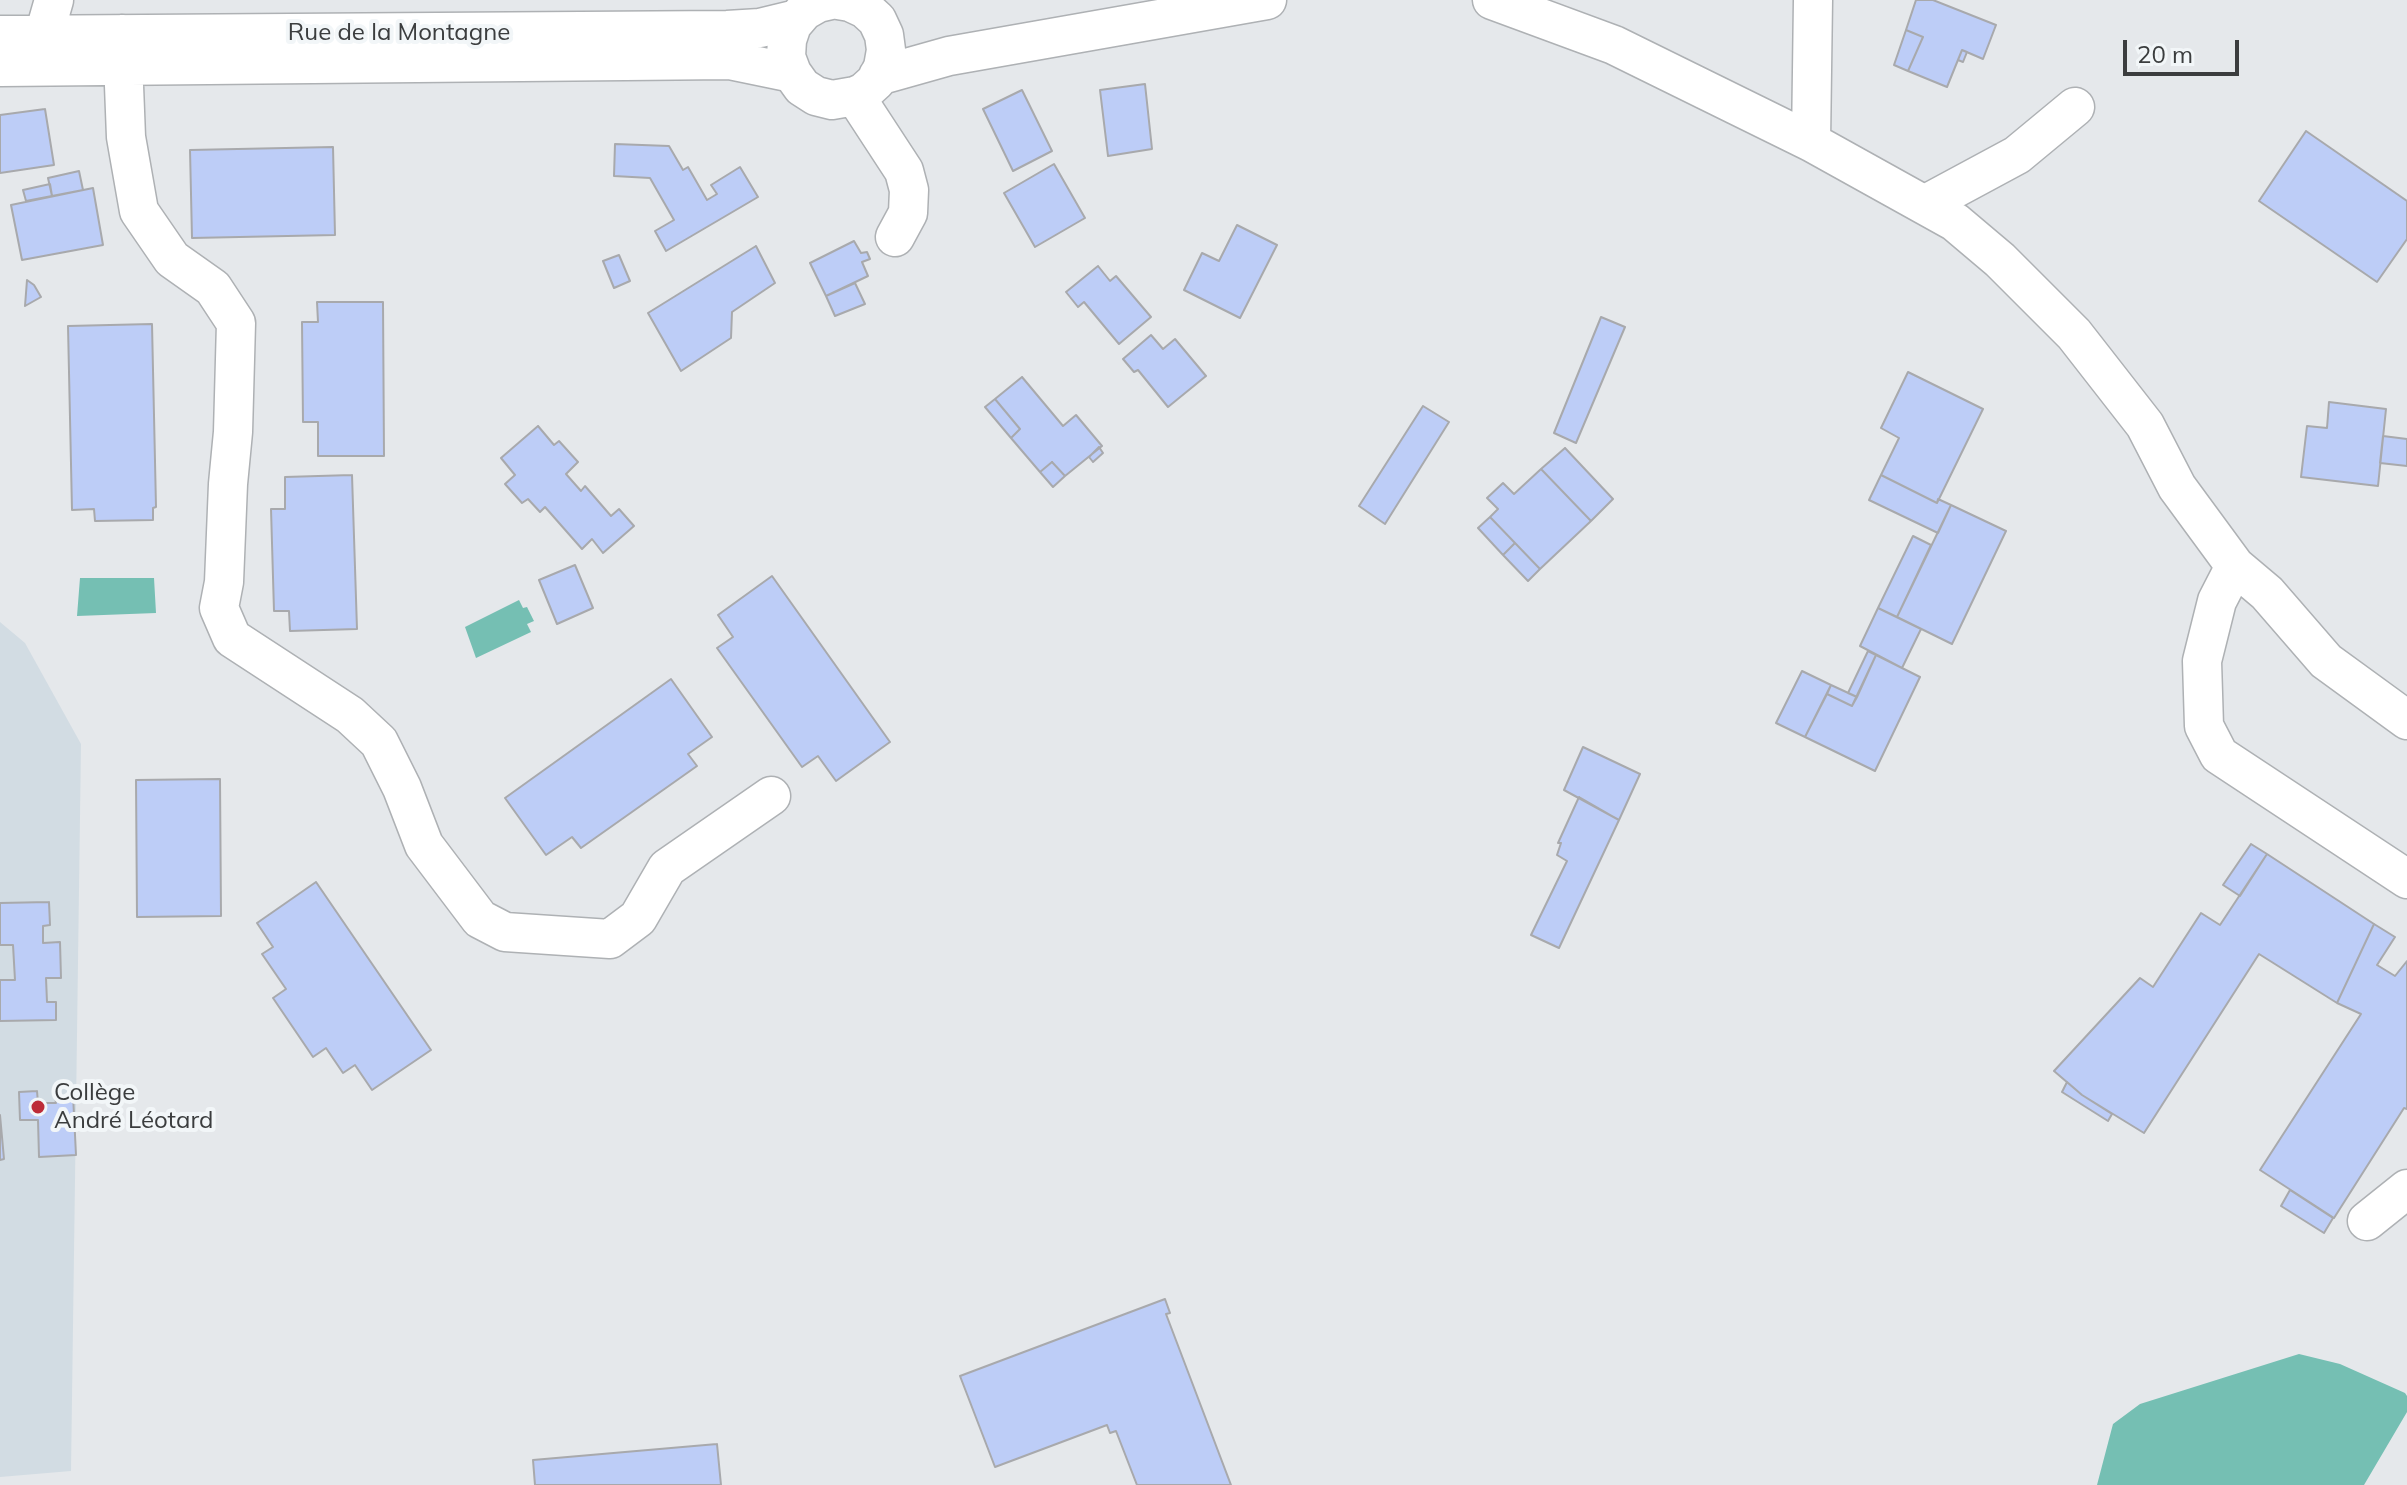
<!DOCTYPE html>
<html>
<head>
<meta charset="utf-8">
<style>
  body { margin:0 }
  #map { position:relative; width:2407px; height:1485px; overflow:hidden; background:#e5e8eb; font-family:Mulish,sans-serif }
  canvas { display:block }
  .scale { position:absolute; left:2123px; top:40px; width:116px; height:36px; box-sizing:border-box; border:4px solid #3b3d3e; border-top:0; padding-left:10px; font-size:24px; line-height:28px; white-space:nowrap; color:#3b3d3e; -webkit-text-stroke:6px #f2f6f8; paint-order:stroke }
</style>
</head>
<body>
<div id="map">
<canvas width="2407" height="1485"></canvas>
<div class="scale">20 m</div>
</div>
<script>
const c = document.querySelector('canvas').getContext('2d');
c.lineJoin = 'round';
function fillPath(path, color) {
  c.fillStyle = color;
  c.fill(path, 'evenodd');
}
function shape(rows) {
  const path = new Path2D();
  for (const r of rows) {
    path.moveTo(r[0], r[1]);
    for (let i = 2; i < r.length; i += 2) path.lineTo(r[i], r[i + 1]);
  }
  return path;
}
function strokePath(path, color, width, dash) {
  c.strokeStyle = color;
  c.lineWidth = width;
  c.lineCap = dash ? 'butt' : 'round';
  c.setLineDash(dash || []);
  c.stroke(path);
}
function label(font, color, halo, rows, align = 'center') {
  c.font = font + ' Mulish,sans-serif';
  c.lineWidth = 8;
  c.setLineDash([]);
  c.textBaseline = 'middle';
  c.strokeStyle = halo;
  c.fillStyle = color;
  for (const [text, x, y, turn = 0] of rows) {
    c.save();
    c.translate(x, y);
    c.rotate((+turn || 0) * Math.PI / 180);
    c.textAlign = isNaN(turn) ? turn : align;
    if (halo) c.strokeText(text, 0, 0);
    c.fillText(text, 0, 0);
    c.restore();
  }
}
const built = shape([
  [0,622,25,643,81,744,71,1471,0,1477]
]);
const water = shape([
  [80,578,154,578,156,613,77,616],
  [519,600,523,608,527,607,534,621,527,624,531,632,476,658,465,627],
  [2299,1354,2340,1364,2405,1393,2407,1396,2407,1412,2364,1485,2097,1485,2113,1424,2140,1404]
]);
const building = shape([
  [1916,0,1933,0,1996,25,1983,59,1962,50,1947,87,1908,71,1923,37,1906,30,1916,0],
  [1906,30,1923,37,1908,71,1894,65,1906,30],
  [1962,50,1967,52,1963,62,1958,60,1962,50],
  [1145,84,1152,149,1108,156,1100,90,1145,84],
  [1022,90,1052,151,1013,171,983,109,1022,90],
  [45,109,54,165,0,173,0,115,45,109],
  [2306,131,2407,201,2407,239,2377,282,2259,201,2306,131],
  [615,144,669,146,683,170,688,167,707,200,717,194,711,185,740,167,758,197,666,251,655,231,674,220,650,178,614,176,615,144],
  [333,147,335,235,192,238,190,150,333,147],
  [1054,164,1085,218,1035,247,1004,193,1054,164],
  [79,171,83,190,52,196,48,178,79,171],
  [50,184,52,196,26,201,23,190,50,184],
  [93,188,103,245,22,260,11,205,93,188],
  [1237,225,1277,245,1240,318,1184,290,1202,253,1219,261,1237,225],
  [854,241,861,253,867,252,870,259,862,262,868,276,826,296,810,263,854,241],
  [756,246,775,283,732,312,731,338,681,371,648,313,756,246],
  [619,255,630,281,614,288,603,261,619,255],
  [1098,266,1110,281,1116,276,1151,317,1119,344,1084,302,1078,307,1066,292,1098,266],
  [27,280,34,285,41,297,25,306,27,280],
  [855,283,865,304,835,316,826,296,855,283],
  [317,302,383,302,384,456,318,456,318,422,303,422,302,322,318,322,317,302],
  [1601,317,1625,327,1576,443,1554,433,1601,317],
  [152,324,156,507,153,508,153,520,95,521,94,509,72,510,68,326,152,324],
  [1151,335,1163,349,1175,339,1206,376,1168,407,1138,370,1134,372,1123,359,1151,335],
  [1908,372,1983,409,1937,503,1881,475,1899,438,1881,428,1908,372],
  [1022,377,1063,426,1076,415,1102,446,1065,476,1052,462,1040,472,1011,438,1020,429,995,399,1022,377],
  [995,399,1020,429,1011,438,985,407,995,399],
  [2329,402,2386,409,2378,486,2301,477,2307,426,2327,428,2329,402],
  [1423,406,1449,422,1385,524,1359,506,1423,406],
  [538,426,554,445,559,441,578,462,566,474,581,491,585,486,611,516,619,509,634,526,603,553,592,539,582,549,545,507,540,512,528,499,522,503,505,484,515,475,501,458,538,426],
  [2383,436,2407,439,2407,466,2380,463,2383,436],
  [1099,447,1103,453,1093,462,1089,457,1099,447],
  [1565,448,1613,499,1591,521,1541,469,1565,448],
  [1052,462,1065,476,1053,487,1040,472,1052,462],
  [1541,469,1591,521,1540,569,1490,517,1498,509,1487,498,1503,483,1514,494,1541,469],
  [352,475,357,629,290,631,289,611,274,611,271,509,285,509,285,477,352,475],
  [1881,475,1937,503,1938,499,1951,505,1938,533,1869,500,1881,475],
  [1951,505,2006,531,1952,644,1897,617,1951,505],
  [1490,517,1515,543,1503,555,1478,528,1490,517],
  [1913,536,1931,545,1897,617,1878,608,1913,536],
  [1515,543,1540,569,1528,581,1503,555,1515,543],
  [575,565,593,608,557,624,539,580,575,565],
  [772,576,890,742,836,781,818,756,802,767,717,648,733,637,718,615,772,576],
  [1878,608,1921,629,1902,668,1860,646,1878,608],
  [1868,651,1876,655,1857,697,1848,693,1868,651],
  [1876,655,1920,677,1875,771,1805,737,1827,694,1852,706,1876,655],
  [1802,671,1831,685,1805,737,1776,723,1802,671],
  [671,679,712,737,688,754,697,766,581,848,572,837,546,855,505,798,671,679],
  [1831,685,1857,697,1852,706,1827,694,1831,685],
  [1583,747,1640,774,1619,820,1564,790,1583,747],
  [220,779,221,916,137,917,136,780,220,779],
  [1579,797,1619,820,1559,948,1531,935,1567,861,1557,855,1561,843,1558,843,1579,797],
  [2251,844,2267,854,2240,896,2223,885,2251,844],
  [2267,854,2374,924,2337,1003,2259,954,2144,1133,2082,1095,2054,1071,2140,978,2153,987,2201,913,2220,925,2267,854],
  [316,882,431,1050,372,1090,355,1065,343,1073,326,1048,313,1057,273,998,286,989,262,954,273,947,257,923,316,882],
  [49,902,50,925,43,926,43,943,60,942,61,978,46,978,47,1002,56,1002,56,1020,0,1021,0,980,15,980,13,945,0,945,0,903,49,902],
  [2374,924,2395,937,2377,965,2395,976,2407,961,2407,1109,2404,1108,2334,1218,2260,1170,2361,1014,2337,1003,2374,924],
  [2067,1082,2082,1095,2112,1114,2108,1121,2062,1092,2067,1082],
  [37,1091,38,1103,56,1103,55,1096,73,1095,76,1155,39,1157,38,1120,20,1120,19,1092,37,1091],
  [0,1115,4,1159,0,1160,0,1115],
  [2290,1190,2333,1218,2324,1233,2281,1206,2290,1190],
  [1165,1299,1170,1313,1166,1314,1231,1485,1137,1485,1116,1431,1110,1433,1107,1425,995,1467,960,1376,1165,1299],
  [717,1444,721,1485,535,1485,533,1460,717,1444]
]);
const minor = shape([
  [831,0,818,3,804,11,792,25,787,40,786,57,792,73,802,87,816,96,832,100,855,96,864,92,876,81,883,67,886,50,884,35,877,20,865,9,850,2,838,0],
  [1492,0,1614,45,1811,142,1955,222,2000,260,2074,334,2145,425,2177,487,2235,566,2267,593,2326,661,2407,720],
  [122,34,126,137,139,211,172,259,213,288,236,323,233,432,228,484,224,582,219,608,232,638,350,715,379,742,402,788,424,845,480,919,505,932,610,939,638,918,667,868,771,796],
  [0,35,727,30,760,28,797,19],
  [38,56,54,0],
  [0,67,729,60,792,73],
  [878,76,949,56,1267,0],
  [855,96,904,171,909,190,908,213,895,237],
  [1811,142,1813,0],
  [1926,204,2017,155,2075,107],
  [2235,566,2217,601,2202,661,2204,726,2219,755,2407,879],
  [2367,1221,2407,1189]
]);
const markers = [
  [38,1107,8,"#bd2c39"]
];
const streetNames = [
  ["Rue de la Montagne",399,33]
];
const poiNames = [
  ["Collège",54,1093],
  ["André Léotard",54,1121]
];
fillPath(built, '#d2dce3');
fillPath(water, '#75bfb3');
fillPath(building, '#bdcdf7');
strokePath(building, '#a8a9ac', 2);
strokePath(minor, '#aeb1b4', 41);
strokePath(minor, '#fff', 38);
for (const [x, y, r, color] of markers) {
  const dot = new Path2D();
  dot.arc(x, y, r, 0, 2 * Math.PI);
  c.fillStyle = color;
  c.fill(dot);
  strokePath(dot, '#f2f6f8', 3);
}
label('24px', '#3b3d3e', '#f2f6f8', streetNames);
label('24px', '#3b3d3e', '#f2f6f8', poiNames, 'left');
</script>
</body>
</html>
